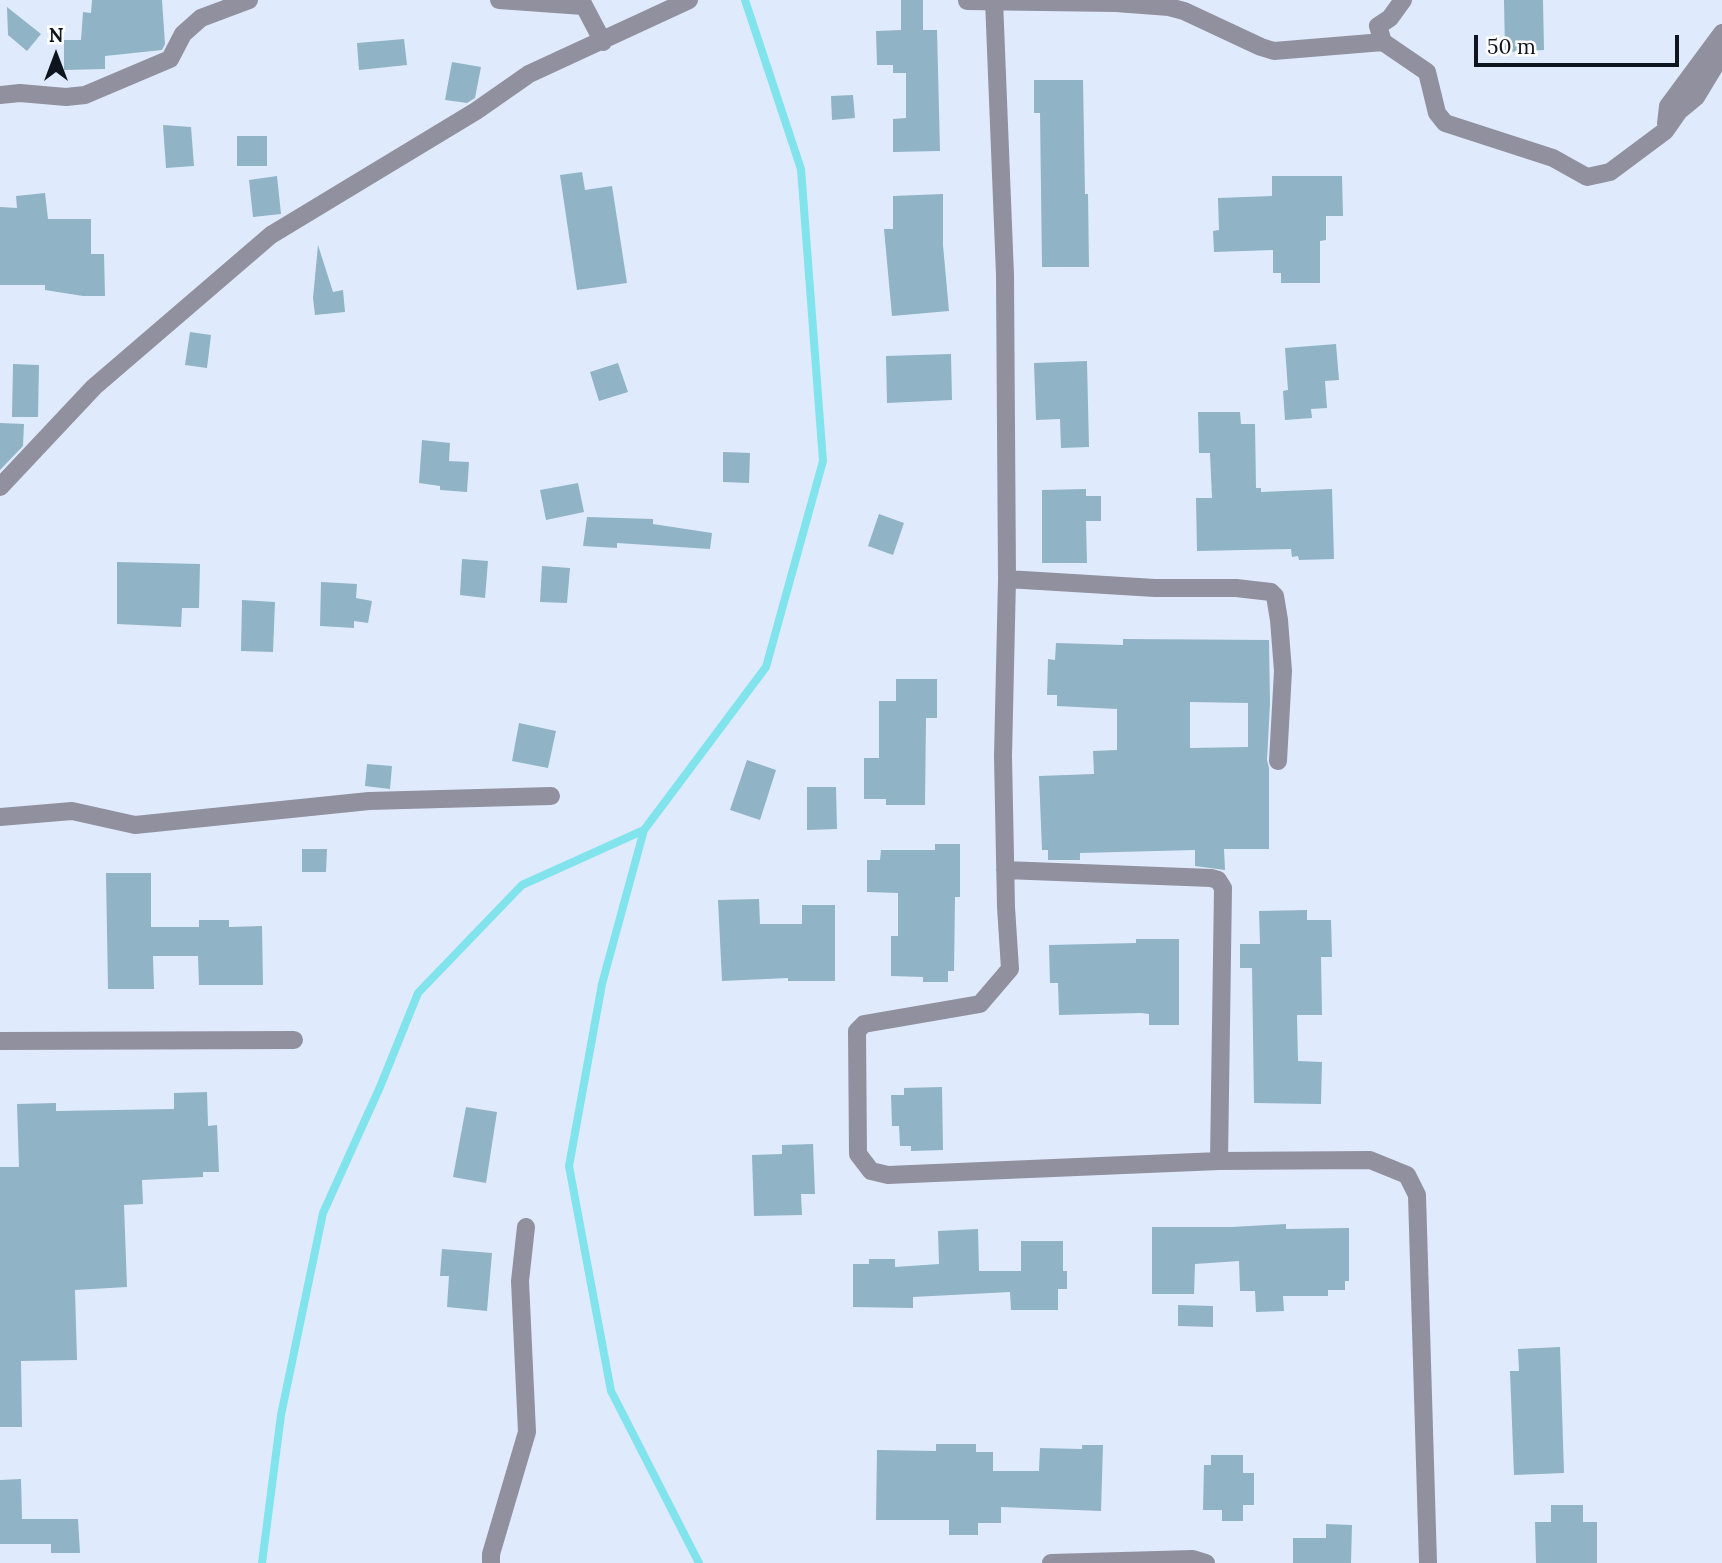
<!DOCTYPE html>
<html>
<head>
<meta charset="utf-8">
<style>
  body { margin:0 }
  #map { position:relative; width:1722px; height:1563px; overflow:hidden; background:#dfebfd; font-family:Lora,serif }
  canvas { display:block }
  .north { position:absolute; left:21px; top:21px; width:70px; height:70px; -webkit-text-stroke:5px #fff; paint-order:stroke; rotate:0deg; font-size:19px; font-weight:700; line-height:28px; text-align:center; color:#0e151f }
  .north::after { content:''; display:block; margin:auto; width:24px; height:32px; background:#0e151f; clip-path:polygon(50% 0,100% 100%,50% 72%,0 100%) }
  .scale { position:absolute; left:1474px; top:35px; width:205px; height:32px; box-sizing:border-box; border:4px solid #0e151f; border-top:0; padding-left:9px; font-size:21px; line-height:24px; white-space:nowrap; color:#0e151f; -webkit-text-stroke:5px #fff; paint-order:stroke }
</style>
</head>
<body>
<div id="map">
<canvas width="1722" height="1563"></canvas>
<div class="north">N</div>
<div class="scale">50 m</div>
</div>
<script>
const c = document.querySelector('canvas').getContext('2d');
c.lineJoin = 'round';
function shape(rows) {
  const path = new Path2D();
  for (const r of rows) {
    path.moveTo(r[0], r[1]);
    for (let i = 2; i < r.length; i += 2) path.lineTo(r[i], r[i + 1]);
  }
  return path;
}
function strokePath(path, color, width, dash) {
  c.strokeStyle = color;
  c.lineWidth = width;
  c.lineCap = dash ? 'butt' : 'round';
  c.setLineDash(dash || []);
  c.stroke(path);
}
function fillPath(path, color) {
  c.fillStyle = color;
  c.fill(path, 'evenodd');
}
const stream = shape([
  [262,1563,281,1415,323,1213,380,1087,418,993,522,885,644,830],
  [699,1563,611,1391,569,1166,602,984,644,830,766,667,823,461,801,169,745,0]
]);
const building = shape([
  [92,0,162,0,165,44,162,50,105,56,105,69,64,70,64,40,81,40,83,12,91,13],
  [901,0,923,0,923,30,937,30,940,151,893,152,893,119,906,118,906,73,893,73,893,65,877,65,876,31,901,30],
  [1504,0,1543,0,1544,50,1505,52],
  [7,7,41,34,27,51,8,35],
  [404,39,407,65,359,70,357,43],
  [452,62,481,67,475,98,467,103,445,100],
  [1034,80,1083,80,1085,194,1088,194,1089,267,1042,267,1040,113,1034,113],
  [853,95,855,118,832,120,831,96],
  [163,125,191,127,194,166,166,168],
  [237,136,267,136,267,166,237,166],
  [582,172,585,190,612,186,627,283,577,290,560,175],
  [277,176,281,214,253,217,249,180],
  [1272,176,1342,176,1343,216,1326,216,1326,240,1320,241,1320,283,1281,283,1281,273,1273,273,1273,250,1214,252,1213,231,1219,230,1218,198,1272,196],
  [45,193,48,219,91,219,91,254,104,254,105,296,83,296,45,290,45,285,0,285,0,207,17,208,16,196],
  [943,194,943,245,949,311,892,316,884,229,893,229,893,196],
  [318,245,333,292,343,290,345,312,315,315,313,298],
  [190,332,211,335,207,368,185,365],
  [1336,344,1339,380,1325,381,1327,408,1311,409,1312,418,1285,420,1283,391,1288,390,1285,348],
  [951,354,952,400,887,403,886,356],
  [1087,361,1089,447,1061,448,1060,419,1036,420,1034,363],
  [618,363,628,392,599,401,590,372],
  [13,364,39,365,38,417,12,417],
  [1198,412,1240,412,1241,424,1255,424,1256,488,1261,488,1261,492,1332,489,1334,559,1299,560,1298,556,1292,557,1291,549,1197,551,1196,498,1212,498,1210,453,1199,453],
  [0,423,24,424,23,446,0,470],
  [422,440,450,443,449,461,469,462,467,492,440,490,440,486,419,483],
  [723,452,750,453,749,483,723,482],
  [578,483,584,512,546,520,540,490],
  [1086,489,1086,496,1101,496,1101,521,1086,521,1087,563,1042,563,1042,490],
  [879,514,904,523,893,555,868,546],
  [587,517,653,519,653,524,712,533,710,549,617,543,617,548,583,546],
  [462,559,488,561,485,598,460,595],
  [117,562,200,564,199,608,182,608,181,627,117,624],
  [542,566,570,568,567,603,540,602],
  [321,582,357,584,356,598,372,601,368,623,354,621,354,628,320,626],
  [242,600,275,602,273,652,241,651],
  [1123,639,1269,640,1270,703,1267,760,1269,768,1269,849,1224,849,1225,870,1195,866,1195,850,1080,853,1080,860,1048,860,1048,850,1042,850,1039,776,1094,774,1093,751,1117,750,1117,709,1057,706,1057,695,1047,695,1048,659,1055,660,1056,643,1123,645],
  [1190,702,1248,703,1248,747,1190,748],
  [896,679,937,679,937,718,926,718,925,805,886,805,886,799,864,799,864,758,879,758,879,701,896,701],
  [519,723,556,731,548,768,512,761],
  [747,760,776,770,760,820,730,810],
  [367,764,392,766,390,789,365,786],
  [807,787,836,787,837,829,807,830],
  [935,844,960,844,960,897,955,897,954,971,948,971,948,982,923,982,923,977,891,976,891,936,898,936,898,893,867,892,867,860,880,860,881,850,935,850],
  [302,849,327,849,326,872,302,872],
  [106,873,151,873,151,927,199,927,199,920,229,920,229,927,262,926,263,985,199,985,198,956,153,956,154,989,108,989],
  [759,899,760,924,802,924,802,905,835,905,835,981,788,981,788,978,722,981,718,900],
  [1307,910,1307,920,1331,920,1332,957,1321,957,1322,1015,1297,1015,1298,1061,1322,1062,1321,1104,1254,1103,1252,968,1240,968,1240,944,1260,944,1259,911],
  [1136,939,1179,939,1179,1025,1149,1025,1149,1014,1141,1013,1059,1015,1058,983,1050,983,1049,945,1136,943],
  [942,1087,943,1150,911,1151,911,1146,900,1146,899,1126,892,1126,891,1095,904,1095,904,1088],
  [207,1092,208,1126,217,1125,219,1172,203,1172,203,1177,142,1180,143,1204,124,1205,127,1287,75,1290,77,1360,21,1361,22,1427,0,1427,0,1167,19,1167,17,1104,56,1103,56,1111,174,1109,174,1093],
  [466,1107,497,1112,486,1183,453,1177],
  [813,1144,815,1194,801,1194,802,1215,754,1216,752,1155,782,1154,782,1145],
  [1286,1224,1286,1229,1349,1228,1349,1281,1345,1281,1345,1290,1328,1290,1328,1296,1283,1296,1284,1311,1256,1312,1255,1291,1240,1291,1239,1261,1195,1264,1194,1294,1152,1294,1152,1227,1231,1227],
  [978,1229,979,1271,1021,1271,1021,1241,1063,1241,1063,1271,1067,1271,1067,1289,1058,1289,1058,1310,1011,1310,1010,1292,913,1297,913,1308,853,1307,853,1264,869,1264,869,1259,895,1259,895,1267,939,1264,938,1231],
  [442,1249,492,1253,487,1311,447,1307,449,1276,440,1276],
  [1178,1305,1213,1306,1213,1327,1178,1326],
  [1560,1347,1564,1473,1514,1475,1510,1371,1519,1371,1518,1349],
  [936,1444,976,1444,976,1452,993,1452,993,1471,1039,1471,1040,1448,1082,1449,1082,1445,1103,1445,1101,1511,1001,1507,1001,1523,978,1523,978,1535,949,1535,949,1520,876,1520,877,1450,936,1451],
  [1211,1455,1243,1455,1243,1473,1254,1473,1254,1505,1243,1505,1243,1521,1222,1521,1222,1510,1203,1510,1204,1465,1211,1465],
  [21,1479,22,1519,78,1519,80,1553,51,1553,51,1544,0,1544,0,1480],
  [1551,1505,1583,1505,1583,1522,1597,1522,1597,1563,1536,1563,1535,1522,1551,1522],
  [1326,1524,1352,1525,1351,1563,1293,1563,1293,1538,1326,1538]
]);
const street = shape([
  [499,0,583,6],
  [581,0,603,42],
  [994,0,1005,275,1007,579,1003,756,1006,907,1010,969,980,1004,864,1024,857,1031,858,1154,871,1171,888,1175,1219,1161,1370,1160,1407,1175,1417,1195,1428,1563],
  [967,1,1116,3,1169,7,1184,11,1261,47,1274,51,1383,42,1378,26,1390,18,1403,0],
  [1383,42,1427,72,1437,113,1445,123,1553,158,1587,177,1610,172,1665,131,1679,111,1696,97,1722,54],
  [0,95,20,93,66,97,85,95,170,59,183,34,201,18,249,0],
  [1666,124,1668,106,1722,33],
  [0,487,94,387,271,235,476,111,529,74,689,0],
  [1007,579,1155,588,1236,588,1271,592,1275,596,1279,620,1283,671,1278,761],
  [0,817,72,811,135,825,369,801,551,796],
  [1005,870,1211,878,1218,880,1223,888,1219,1161],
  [0,1041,294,1040],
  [491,1563,491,1554,527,1432,520,1281,526,1227],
  [1051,1563,1193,1559,1206,1563]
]);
strokePath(stream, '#81e3ec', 8);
fillPath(building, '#90b3c6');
strokePath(street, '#91909f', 18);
</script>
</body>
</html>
